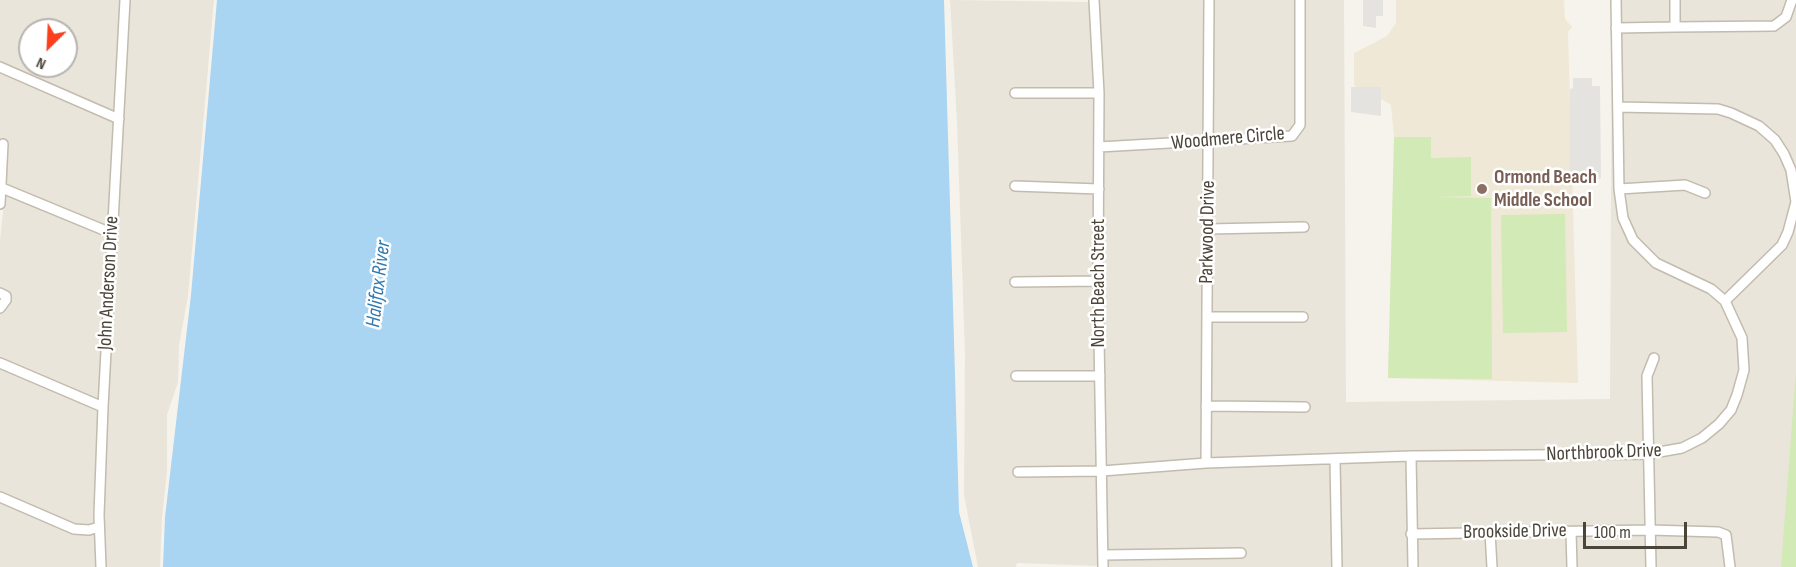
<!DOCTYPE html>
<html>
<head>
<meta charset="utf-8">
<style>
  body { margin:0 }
  #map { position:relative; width:1796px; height:567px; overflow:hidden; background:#f6f3ec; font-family:"Sofia Sans Condensed",sans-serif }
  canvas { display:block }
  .north { position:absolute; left:18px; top:18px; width:60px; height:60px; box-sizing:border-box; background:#fff; border:2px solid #b7b4b0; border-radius:50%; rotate:204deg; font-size:16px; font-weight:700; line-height:24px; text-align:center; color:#4b4439 }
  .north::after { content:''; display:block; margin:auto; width:21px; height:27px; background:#fc3f1d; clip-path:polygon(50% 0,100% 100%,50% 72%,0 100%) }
  .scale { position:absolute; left:1583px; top:522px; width:104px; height:27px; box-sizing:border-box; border:3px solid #4b4439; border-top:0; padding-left:8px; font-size:18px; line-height:21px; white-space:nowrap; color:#4b4439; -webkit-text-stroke:4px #fff; paint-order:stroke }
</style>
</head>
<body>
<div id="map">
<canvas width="1796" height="567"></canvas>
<div class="north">N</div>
<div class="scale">100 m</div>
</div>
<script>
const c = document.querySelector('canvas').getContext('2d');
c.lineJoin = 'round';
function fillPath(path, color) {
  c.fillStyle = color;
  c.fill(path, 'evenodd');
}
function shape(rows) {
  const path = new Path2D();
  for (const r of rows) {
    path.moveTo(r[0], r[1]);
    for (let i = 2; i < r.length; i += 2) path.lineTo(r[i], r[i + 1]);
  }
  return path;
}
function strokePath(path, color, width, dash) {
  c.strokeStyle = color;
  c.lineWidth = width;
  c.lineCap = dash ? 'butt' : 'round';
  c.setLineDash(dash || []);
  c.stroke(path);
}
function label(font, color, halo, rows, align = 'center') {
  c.font = font + ' "Sofia Sans Condensed",sans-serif';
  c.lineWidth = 5;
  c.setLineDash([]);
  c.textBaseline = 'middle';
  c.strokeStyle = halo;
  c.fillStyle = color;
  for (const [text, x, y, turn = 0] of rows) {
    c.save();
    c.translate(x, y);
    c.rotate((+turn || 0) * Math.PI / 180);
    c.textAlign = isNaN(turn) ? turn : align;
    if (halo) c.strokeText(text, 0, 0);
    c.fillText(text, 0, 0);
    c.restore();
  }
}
const residential = shape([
  [0,0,122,0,115,113,0,62],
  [30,30,66,30,66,66,30,66],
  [129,0,214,0,188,296,179,345,178,382,167,415,167,472,162,518,160,567,105,567,102,527,106,408],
  [950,0,1090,2,1095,89,1012,89,1011,97,1095,97,1095,185,1012,182,1011,189,1095,193,1095,278,1012,279,1012,286,1095,285,1096,372,1013,372,1012,380,1096,380,1098,467,1015,468,1014,476,1098,475,1099,566,1017,563,1016,567,978,567,964,495,965,354,957,122],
  [1097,0,1206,0,1206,139,1103,143],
  [1213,0,1296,0,1297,124,1290,133,1213,138],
  [1303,0,1344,0,1346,402,1610,399,1612,0,1616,157,1630,243,1723,304,1739,339,1740,370,1728,408,1717,422,1682,444,1652,449,1651,376,1659,356,1653,353,1644,374,1645,450,1210,459,1210,410,1308,411,1309,403,1210,402,1211,321,1306,321,1307,313,1211,313,1211,232,1307,230,1307,223,1212,225,1213,146,1289,142,1295,138],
  [1620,0,1671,0,1671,24,1620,24],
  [1679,0,1788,0,1783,14,1773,22,1679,23],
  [1796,0,1796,174,1761,122,1733,109,1719,105,1622,103,1620,32,1774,29],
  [0,71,115,121,108,228,5,185,7,140,0,141],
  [1622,111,1717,113,1730,116,1757,129,1772,143,1781,156,1788,172,1791,214,1779,242,1726,296,1659,259,1636,237,1626,217,1623,193,1684,189,1707,198,1710,191,1685,181,1622,185],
  [1205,147,1203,459,1105,467,1102,151],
  [5,193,108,236,99,402,0,359,0,312,8,293,0,289,0,241],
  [1796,220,1796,508,1792,567,1734,567,1728,530,1654,526,1652,457,1721,428,1748,369,1730,302,1785,246],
  [0,367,99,410,95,524,76,525,0,492],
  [1645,458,1646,526,1415,530,1415,460],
  [1407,461,1409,567,1341,567,1339,464],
  [1332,464,1333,567,1107,567,1107,559,1244,557,1245,549,1106,551,1106,475,1206,467],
  [0,501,73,533,96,532,98,567,0,567],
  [1647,534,1647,567,1575,567,1575,536],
  [1654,534,1717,536,1723,538,1727,567,1655,567],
  [1487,536,1488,567,1416,567,1415,538],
  [1494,536,1567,536,1568,567,1495,567]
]);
const education = shape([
  [1396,0,1564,0,1565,19,1572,27,1568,32,1578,383,1388,378,1394,196,1394,137,1391,105,1381,99,1363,98,1354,84,1354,53,1387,36,1396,23]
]);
const green = shape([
  [1394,137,1431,137,1431,158,1471,157,1471,196,1430,197,1491,198,1492,379,1388,378],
  [1565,214,1567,332,1503,333,1501,215],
  [1796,371,1796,567,1781,567]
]);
const parking = shape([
  [1363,0,1383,0,1383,16,1376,16,1376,28,1363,26],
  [1573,78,1592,78,1592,86,1600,86,1601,178,1588,182,1570,182,1570,89,1573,88],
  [1351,87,1381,87,1381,116,1351,112]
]);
const water = shape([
  [217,0,944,0,959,512,973,567,163,567,165,517,191,295]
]);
const minor = shape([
  [1094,0,1099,93,1098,281,1103,567],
  [1675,0,1675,27,1774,26,1786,17,1792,0],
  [1616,28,1675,27],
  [0,67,119,119],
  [1015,93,1099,93],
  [1618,107,1718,109,1731,113,1759,126,1775,140,1784,154,1791,170,1796,202,1788,232,1782,245,1725,301],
  [1099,147,1292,136,1300,125,1300,0],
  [1015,186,1099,189],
  [2,188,111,233],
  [1619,189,1685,185,1705,193],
  [0,204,3,144],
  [1208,229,1304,227],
  [1015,282,1098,281],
  [0,293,6,296,6,300,0,308],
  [1207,317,1303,317],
  [0,363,103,407],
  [1016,376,1100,376],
  [1206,406,1305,407],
  [1411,456,1413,567],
  [1335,460,1337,567],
  [1206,463,1209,0],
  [1018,472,1102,471,1206,463,1411,456,1648,454,1682,448,1702,438,1719,424,1731,410,1737,395,1744,370,1742,338,1725,301,1711,289,1656,263,1633,240,1623,218,1619,189,1616,0],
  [0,497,74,529,89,530,99,527],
  [1490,532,1492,567],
  [1571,532,1572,567],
  [1411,534,1650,530,1718,532,1726,535,1730,567],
  [1103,555,1241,553],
  [101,567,99,515,103,407,125,0],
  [1651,567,1647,376,1654,358]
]);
const markers = [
  [1482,189,6,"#8d6e63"]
];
const streetNames = [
  ["Woodmere Circle",1228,139,-5],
  ["Parkwood Drive",1208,232,-89],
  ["John Anderson Drive",109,283,-87],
  ["North Beach Street",1099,283,-90],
  ["Northbrook Drive",1604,453,-2],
  ["Brookside Drive",1515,532,-1]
];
const educationNames = [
  ["Ormond Beach",1494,178],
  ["Middle School",1494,201]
];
const waterNames = [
  ["Halifax River",379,284,-83]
];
fillPath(residential, '#eae5da');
fillPath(education, '#efe8d6');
fillPath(green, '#d2eab5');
fillPath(parking, '#e5e3e0');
fillPath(water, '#a9d4f2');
strokePath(minor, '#c2bbae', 12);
strokePath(minor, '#fff', 9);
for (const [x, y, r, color] of markers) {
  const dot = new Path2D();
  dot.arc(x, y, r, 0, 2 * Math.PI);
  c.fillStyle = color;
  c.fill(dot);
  strokePath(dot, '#fff', 2);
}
label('20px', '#4b4439', '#fff', streetNames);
label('bold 20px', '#785e54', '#fff', educationNames, 'left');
label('italic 21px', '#2e7ab2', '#fff', waterNames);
</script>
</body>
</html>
